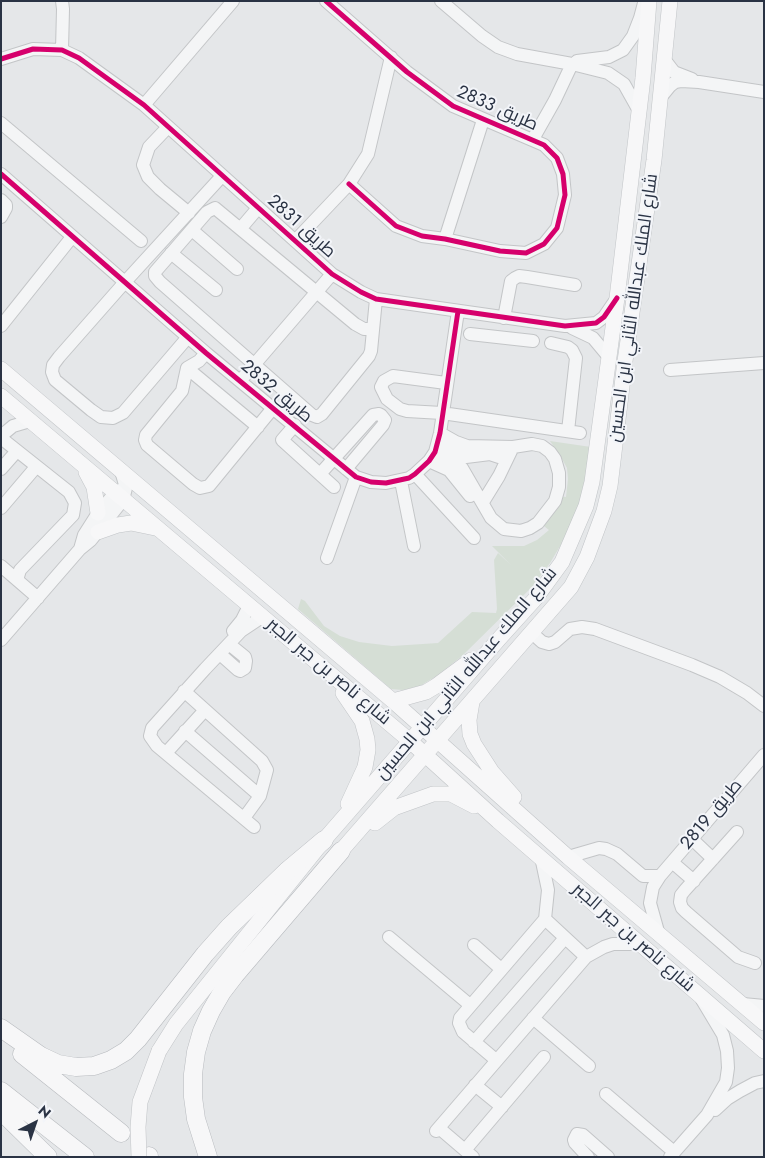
<!DOCTYPE html>
<html>
<head>
<meta charset="utf-8">
<style>
  body { margin:0 }
  #map { position:relative; width:765px; height:1158px; overflow:hidden; background:#e5e7e9; font-family:Jost,sans-serif }
  canvas { display:block }
  .frame { position:absolute; inset:0; border:2px solid #2a3344; pointer-events:none }
  .north { position:absolute; left:10px; top:1098px; width:50px; height:50px; -webkit-text-stroke:4px #f3f5f9; paint-order:stroke; rotate:41deg; font-size:14px; font-weight:700; line-height:20px; text-align:center; color:#2a3344 }
  .north::after { content:''; display:block; margin:auto; width:18px; height:22px; background:#2a3344; clip-path:polygon(50% 0,100% 100%,50% 72%,0 100%) }
</style>
</head>
<body>
<div id="map">
<canvas width="765" height="1158"></canvas>
<div class="frame"></div>
<div class="north">N</div>
</div>
<script>
const c = document.querySelector('canvas').getContext('2d');
c.lineJoin = 'round';
function fillPath(path, color) {
  c.fillStyle = color;
  c.fill(path, 'evenodd');
}
function shape(rows) {
  const path = new Path2D();
  for (const r of rows) {
    path.moveTo(r[0], r[1]);
    for (let i = 2; i < r.length; i += 2) path.lineTo(r[i], r[i + 1]);
  }
  return path;
}
function strokePath(path, color, width, dash) {
  c.strokeStyle = color;
  c.lineWidth = width;
  c.lineCap = dash ? 'butt' : 'round';
  c.setLineDash(dash || []);
  c.stroke(path);
}
function label(font, color, halo, rows, align = 'center') {
  c.font = font + ' Jost,Cairo,sans-serif';
  c.lineWidth = 4;
  c.setLineDash([]);
  c.textBaseline = 'middle';
  c.strokeStyle = halo;
  c.fillStyle = color;
  for (const [text, x, y, turn = 0] of rows) {
    c.save();
    c.translate(x, y);
    c.rotate((+turn || 0) * Math.PI / 180);
    c.textAlign = isNaN(turn) ? turn : align;
    if (halo) c.strokeText(text, 0, 0);
    c.fillText(text, 0, 0);
    c.restore();
  }
}
const green = shape([
  [550,441,591,447,582,497,572,526,550,563,533,586,462,656,438,675,420,686,403,690,391,689,298,609,301,599,305,601,324,626,340,636,359,642,392,646,438,643,472,612,496,613,497,609,494,560,498,553,511,565,492,546,524,546,537,540,549,530,540,523,558,496,566,497,568,479,567,468,561,457]
]);
const minor = shape([
  [326,1,407,72,453,106,544,145,557,158,563,174,565,195,557,228,544,244,526,253,500,251,445,239,422,236,396,226,349,184],
  [441,1,482,36,498,47,517,54,572,64,608,73,624,84,638,109],
  [62,50,63,9,62,1],
  [1,59,33,49,62,50,79,58,144,105,332,274,361,292,376,299,565,326,596,323,604,317,617,298],
  [664,59,674,72,692,79],
  [577,61,609,57,623,50,633,36,640,18,644,3],
  [661,97,670,86,675,82,681,81,699,82,764,92],
  [144,105,233,1],
  [1,123,141,241],
  [168,127,149,147,143,165,148,177,160,189,189,213],
  [533,139,555,100,572,64],
  [1,174,206,353,356,477,371,482,386,483,409,478,415,474,429,461,435,452,440,433,458,311],
  [1,200,6,205,6,208,1,217],
  [241,228,258,208],
  [192,230,237,269],
  [445,239,483,120],
  [295,241,349,184,368,154,391,57],
  [171,253,216,290],
  [504,318,511,281,515,278,519,276,527,277,575,285],
  [1,326,72,237],
  [572,328,593,338,608,356],
  [373,329,364,329,355,324,215,208,207,212,155,272,155,276,160,282,312,415,317,417,322,414,369,356,371,351,376,299],
  [470,334,533,341],
  [188,337,123,413,113,418,101,417,91,410,55,380,52,372,53,365,59,357,125,282,222,176],
  [551,343,568,347,572,350,576,358,568,431],
  [206,353,199,361,187,368,182,391,146,435,145,440,147,445,193,484,200,488,209,486,273,408],
  [187,368,258,427],
  [670,370,764,363],
  [241,380,332,274],
  [446,383,393,376,384,381,381,387,387,399,400,409,407,411,442,413,580,433],
  [295,425,282,440,334,487],
  [1,436,13,426,30,421],
  [1,438,69,492,75,503,73,515,20,570,17,580],
  [441,442,466,457,490,454,499,457],
  [435,452,462,468,491,518,504,529,521,531,530,528,538,523,555,501,559,487,559,473,555,459,550,452,542,446,532,444,513,447,467,446,456,442,440,433],
  [429,461,449,470,470,496],
  [1,469,16,452],
  [320,474,373,415,379,414,381,415,385,420,383,425,346,469],
  [415,474,474,538],
  [401,481,414,546],
  [483,502,499,476,513,447],
  [1,508,36,467],
  [80,549,84,535,98,513,115,493,122,489],
  [327,558,356,477],
  [1,566,38,598],
  [233,631,242,620,249,606],
  [532,633,542,642,549,644,555,642,570,629,582,627,595,629,692,665,720,677,747,693,764,706],
  [1,640,80,549,91,540,123,500,126,488,121,471],
  [220,654,238,670,240,671,245,668,246,661,245,657,229,644],
  [184,691,262,761,267,770,260,796,244,818],
  [185,731,260,796],
  [166,753,205,710],
  [254,827,157,746,150,736,152,728,205,669,241,631,262,617],
  [737,832,685,890,681,895,680,902,682,908,686,912,738,957,755,963],
  [692,839,713,859],
  [568,857,599,848,606,849,617,854,643,876,660,876],
  [672,862,694,881],
  [545,919,586,957],
  [659,935,650,903,653,887,660,876,764,755],
  [389,937,470,1005],
  [474,945,501,969],
  [743,1004,764,1006],
  [533,1018,589,1066],
  [474,1042,565,938],
  [496,1060,463,1032,459,1023,460,1018,545,919,548,890,541,857],
  [475,1085,502,1107],
  [606,1094,674,1152],
  [715,1110,727,1099,740,1091,755,1083,764,1081],
  [439,1128,473,1157],
  [436,1131,586,957,604,947,613,944,639,944],
  [465,1150,544,1057],
  [588,1157,575,1143,574,1140,577,1134,583,1135,608,1157],
  [670,1157,707,1115,726,1082,728,1068,727,1051,723,1035,702,1000]
]);
const major = shape([
  [1,369,393,701,568,857,764,1023],
  [1,396,410,741,498,821,764,1051],
  [86,472,94,487,98,513],
  [98,532,118,525,131,523,155,528],
  [343,693,362,721,367,739,368,750,365,767,348,804],
  [393,701,426,692,436,686,471,660],
  [472,702,469,720,470,734,474,744,492,772,514,797],
  [375,823,394,808,433,794,451,794,474,806],
  [341,851,571,587,587,557,604,511,610,486,625,361,654,160,670,1],
  [159,1051,176,1024,324,840,498,640,535,599,562,562,586,506,592,482,617,298,643,78,649,1]
]);
const highway = shape([
  [1,1028,41,1056,58,1064,76,1067,94,1066,111,1060,126,1051,138,1039,205,954,229,927,287,871,324,840],
  [22,1054,121,1133],
  [1,1091,85,1157],
  [1,1111,48,1157],
  [149,1156,149,1157],
  [208,1157,196,1119,193,1097,193,1074,196,1052,202,1031,211,1011,222,992,235,975,341,851]
]);
const majorBridge = shape([
  [139,1157,138,1127,140,1102,159,1051]
]);
const cycleway = shape([
  [326,1,407,72,453,106,544,145,557,158,563,174,565,195,557,228,544,244,526,253,500,251,445,239,422,236,396,226,349,184],
  [1,59,33,49,62,50,79,58,144,105,332,274,361,292,376,299,565,326,596,323,604,317,617,298],
  [1,174,206,353,356,477,371,482,386,483,409,478,415,474,429,461,435,452,440,433,458,311]
]);
const streetNames = [
  ["طريق 2833",497,109,24],
  ["طريق 2831",301,227,42],
  ["شارع الملك عبدالله الثاني ابن الحسين",634,308,-82],
  ["طريق 2832",276,392,40],
  ["شارع ناصر بن جبر الجبر",328,672,40],
  ["شارع الملك عبدالله الثاني ابن الحسين",467,674,-50],
  ["طريق 2819",712,815,-50],
  ["شارع ناصر بن جبر الجبر",633,938,41]
];
fillPath(green, '#d5ded5');
strokePath(minor, '#c3c5c7', 14);
strokePath(major, '#c1c4c7', 16);
strokePath(highway, '#b7babe', 19);
strokePath(minor, '#f4f5f6', 12);
strokePath(major, '#f7f7f8', 15);
strokePath(highway, '#f7f7f8', 18);
strokePath(majorBridge, '#c1c4c7', 16, []);
strokePath(majorBridge, '#f7f7f8', 15);
strokePath(cycleway, '#d6006c', 5);
label('18px', '#2a3344', '#f3f5f9', streetNames);
</script>
</body>
</html>
